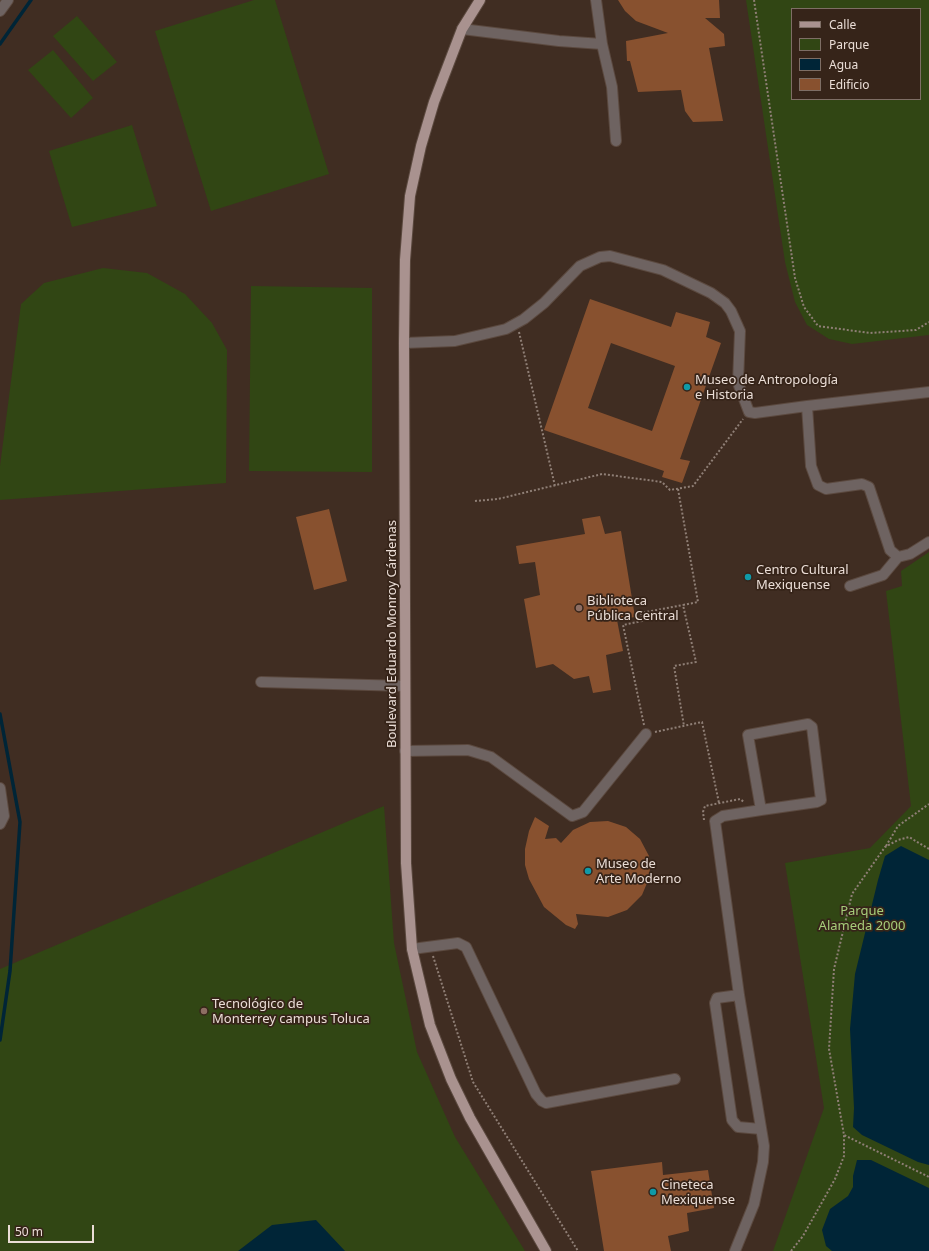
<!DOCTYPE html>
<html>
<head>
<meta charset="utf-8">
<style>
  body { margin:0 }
  #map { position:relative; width:929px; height:1251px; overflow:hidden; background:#402d22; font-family:"Noto Sans",sans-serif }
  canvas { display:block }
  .legend { position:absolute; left:791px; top:8px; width:130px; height:92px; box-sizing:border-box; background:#362419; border:1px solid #7e6e65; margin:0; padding:5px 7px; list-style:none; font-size:12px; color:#eaddd6 }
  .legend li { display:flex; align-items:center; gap:8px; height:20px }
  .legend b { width:20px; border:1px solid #7e6e65 }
  .scale { position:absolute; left:8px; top:1225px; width:86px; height:18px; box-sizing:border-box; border:2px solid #eaddd6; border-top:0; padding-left:5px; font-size:12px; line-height:14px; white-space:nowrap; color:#eaddd6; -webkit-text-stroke:3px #362419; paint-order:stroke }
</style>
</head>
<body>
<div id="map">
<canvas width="929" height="1251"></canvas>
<ul class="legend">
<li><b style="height:5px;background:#a9928f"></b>Calle</li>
<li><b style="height:11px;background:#314614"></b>Parque</li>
<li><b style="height:11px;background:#002537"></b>Agua</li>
<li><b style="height:11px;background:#88512f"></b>Edificio</li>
</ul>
<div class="scale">50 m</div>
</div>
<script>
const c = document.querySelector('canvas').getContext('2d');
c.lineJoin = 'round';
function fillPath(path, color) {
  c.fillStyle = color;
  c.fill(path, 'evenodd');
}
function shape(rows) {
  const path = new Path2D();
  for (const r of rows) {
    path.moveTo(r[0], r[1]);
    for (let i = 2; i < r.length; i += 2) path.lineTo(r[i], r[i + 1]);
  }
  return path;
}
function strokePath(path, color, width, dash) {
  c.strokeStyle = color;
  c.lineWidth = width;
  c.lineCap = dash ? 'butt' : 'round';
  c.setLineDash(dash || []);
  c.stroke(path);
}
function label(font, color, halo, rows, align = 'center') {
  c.font = font + ' "Noto Sans",sans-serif';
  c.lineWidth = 3.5;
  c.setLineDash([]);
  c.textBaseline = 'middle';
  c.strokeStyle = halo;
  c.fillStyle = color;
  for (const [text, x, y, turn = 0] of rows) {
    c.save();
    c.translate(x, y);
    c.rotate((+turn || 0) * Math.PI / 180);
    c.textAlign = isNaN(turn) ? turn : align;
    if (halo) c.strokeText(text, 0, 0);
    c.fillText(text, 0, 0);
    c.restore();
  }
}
const green = shape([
  [254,0,275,0,329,174,211,211,155,31],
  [746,0,929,0,929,335,852,344,829,339,807,325,795,302,785,262],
  [792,9,920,9,920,99,792,99],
  [77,16,117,62,93,81,53,36],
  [53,50,93,98,71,118,28,70],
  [132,125,157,206,72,227,49,151],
  [103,268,147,273,185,294,212,323,227,350,226,483,0,500,0,466,21,304,44,283],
  [251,286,372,288,372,472,249,471],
  [929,552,929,1251,773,1251,824,1108,785,863,870,848,911,806,886,591,902,586,901,571],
  [384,806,394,943,417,1052,455,1137,525,1251,0,1251,0,969]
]);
const water = shape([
  [901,846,929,860,929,1165,918,1162,862,1135,853,1127,854,1108,850,1029,855,974,878,880,885,856],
  [857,1160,871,1160,929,1188,929,1251,832,1251,826,1246,822,1230,830,1209,848,1196,853,1187,853,1176],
  [316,1220,345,1251,238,1251,272,1225]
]);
const stream = shape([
  [0,44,31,0],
  [0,714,20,822,10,971,0,1040]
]);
const building = shape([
  [618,0,719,0,720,18,705,18,724,34,725,46,709,48,723,121,693,122,685,111,681,90,638,92,630,61,627,61,626,41,668,33,636,21,625,11],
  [590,299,671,327,676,312,710,322,706,337,721,343,680,459,690,461,682,483,662,477,664,471,544,430],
  [611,343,675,366,652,431,588,408],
  [329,509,347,581,314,590,296,517],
  [600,516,605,534,621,531,635,617,617,620,623,651,606,655,611,690,593,693,589,676,574,679,553,664,536,668,524,599,540,595,535,562,519,564,516,546,585,534,582,519],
  [535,817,549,826,545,839,556,838,561,843,573,830,590,822,608,821,626,827,640,839,649,856,650,876,642,895,627,910,608,917,576,914,578,924,575,929,566,925,544,907,529,879,525,865,525,849,529,831],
  [662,1162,663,1175,708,1170,714,1208,687,1213,689,1231,668,1236,671,1251,604,1251,591,1171]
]);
const path = shape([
  [754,0,795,278,804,307,818,326,870,333,916,330,929,322],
  [519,332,555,486],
  [678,489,698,602,683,605,696,662,674,666,684,726],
  [475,501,498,499,602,474,662,482,670,490,693,486,743,419],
  [644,725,623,625,642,621,641,613,683,605],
  [655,732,702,722,719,803],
  [704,820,703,812,705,806,740,799,744,802],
  [886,846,898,826,929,804],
  [929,849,909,837,898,840,885,847,852,894,834,969,829,1049,844,1135,929,1177],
  [433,956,473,1082,578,1251],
  [791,1251,803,1236,835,1179,844,1156,844,1135]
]);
const minor = shape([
  [0,11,8,0],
  [462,29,559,41,602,44,596,0],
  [602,44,612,87,616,141],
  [404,343,455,341,506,329,524,319,544,303,580,266,600,257,610,256,663,270,711,293,725,303,731,311,740,331,738,383,749,412,755,413,807,406,811,466,818,485,826,489,862,484,869,487,890,550,898,557,910,554,929,542],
  [807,406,929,392],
  [850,586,883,575,898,557],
  [261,682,405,686],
  [808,724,812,727,821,800,817,802,761,810,748,735,808,724],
  [405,751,468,750,491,757,572,816,583,812,646,734],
  [0,788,4,816,0,824],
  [412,949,458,943,466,947,536,1094,542,1101,546,1103,675,1079],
  [739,995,717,998,715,1003,732,1120,738,1127,761,1129],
  [735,1251,754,1204,763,1162,764,1146,739,995,715,821,723,816,761,810]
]);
const major = shape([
  [480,0,462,29,434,102,421,146,410,196,405,260,404,343,406,863,412,949,430,1025,451,1079,470,1118,546,1251]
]);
const markers = [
  [687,387,4,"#0f9aa8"],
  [748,577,4,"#0f9aa8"],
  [579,608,4,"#8d6e63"],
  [588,871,4,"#0f9aa8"],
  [204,1011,4,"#8d6e63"],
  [653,1192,4,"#0f9aa8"]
];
const poiNames = [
  ["Museo de Antropología",695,380],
  ["e Historia",695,395],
  ["Centro Cultural",756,570],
  ["Mexiquense",756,585],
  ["Biblioteca",587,601],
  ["Pública Central",587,616],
  ["Museo de",596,864],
  ["Arte Moderno",596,879],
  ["Tecnológico de",212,1004],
  ["Monterrey campus Toluca",212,1019],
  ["Cineteca",661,1185],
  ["Mexiquense",661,1200]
];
const streetNames = [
  ["Boulevard Eduardo Monroy Cárdenas",392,634,-90]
];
const parkNames = [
  ["Parque",862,911],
  ["Alameda 2000",862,926]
];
fillPath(green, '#314614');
fillPath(water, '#002537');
strokePath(stream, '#002537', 3.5);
fillPath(building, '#88512f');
strokePath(minor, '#5b493f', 12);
strokePath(major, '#5b493f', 12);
strokePath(path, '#8f7f76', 2, [2, 2]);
strokePath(minor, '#6e6361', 10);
strokePath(major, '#a9928f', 10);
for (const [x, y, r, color] of markers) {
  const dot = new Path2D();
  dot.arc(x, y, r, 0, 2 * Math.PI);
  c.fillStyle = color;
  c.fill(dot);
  strokePath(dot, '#362419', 1.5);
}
label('13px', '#eaddd6', '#362419', poiNames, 'left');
label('13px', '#eaddd6', '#362419', streetNames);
label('13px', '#a6cd7a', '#362419', parkNames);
</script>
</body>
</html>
